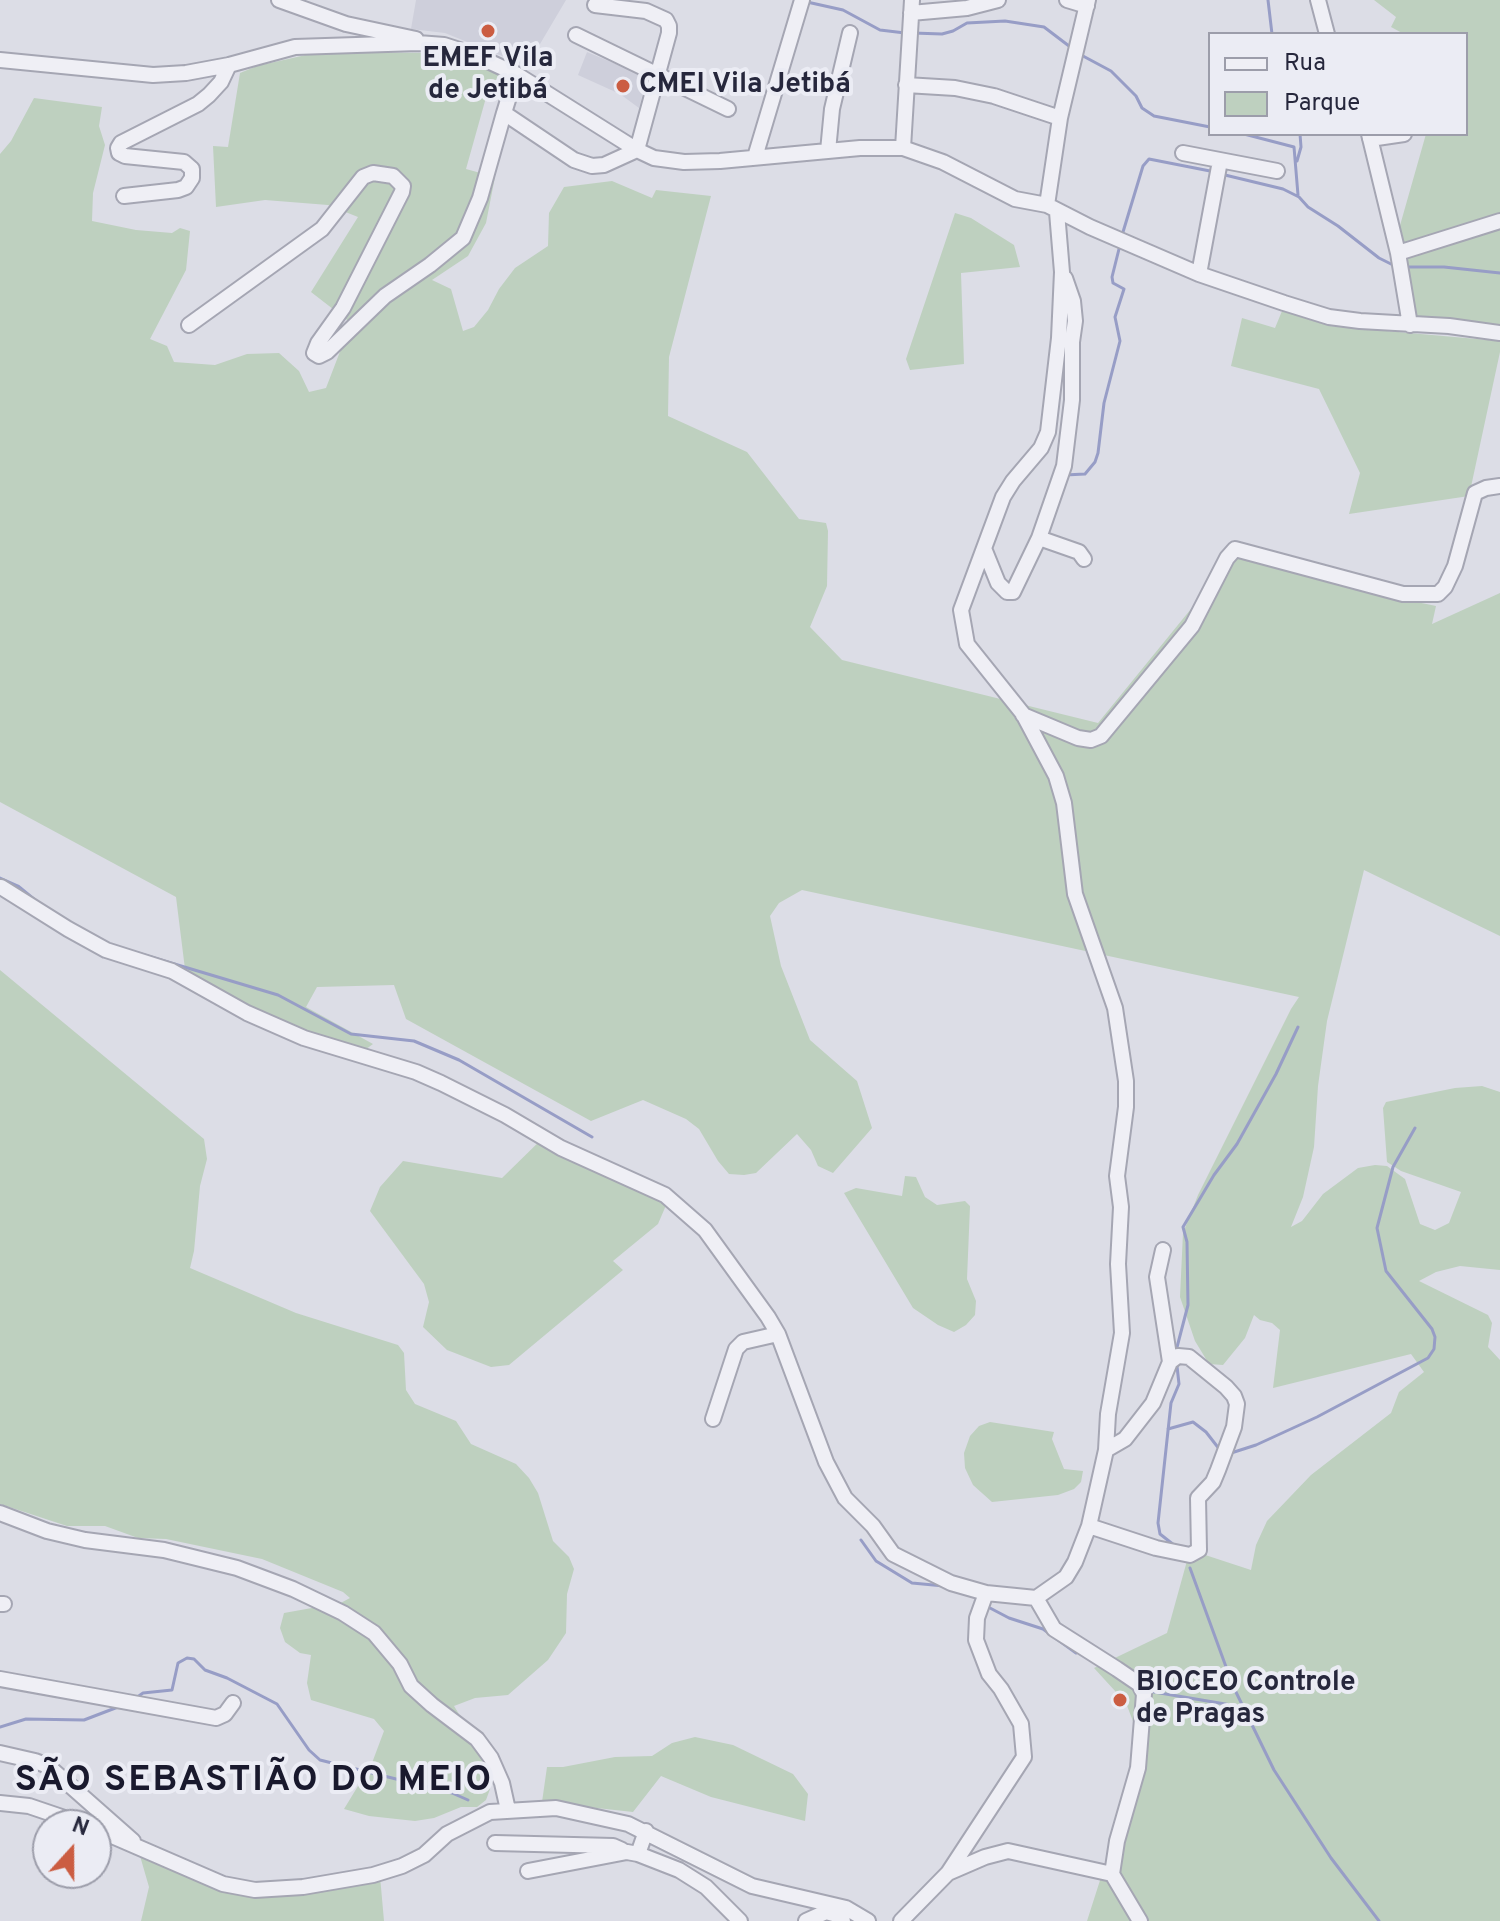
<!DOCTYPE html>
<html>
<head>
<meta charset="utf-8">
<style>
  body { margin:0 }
  #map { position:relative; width:1500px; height:1921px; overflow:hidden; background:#dcdde6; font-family:Overpass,sans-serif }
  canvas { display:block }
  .legend { position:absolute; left:1208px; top:32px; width:260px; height:104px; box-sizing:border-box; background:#ebecf4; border:2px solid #9c9daa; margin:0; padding:10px 14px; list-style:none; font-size:24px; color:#26273c }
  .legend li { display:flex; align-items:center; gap:16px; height:40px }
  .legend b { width:40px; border:2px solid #9c9daa }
  .north { position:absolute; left:32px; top:1809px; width:80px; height:80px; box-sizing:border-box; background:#ebecf4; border:2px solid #9c9daa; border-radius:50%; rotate:21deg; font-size:22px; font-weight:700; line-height:32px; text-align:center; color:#26273c }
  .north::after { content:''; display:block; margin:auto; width:28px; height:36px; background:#cb5d42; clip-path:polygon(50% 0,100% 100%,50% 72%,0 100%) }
</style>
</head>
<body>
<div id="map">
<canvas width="1500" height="1921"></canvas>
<ul class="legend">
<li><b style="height:10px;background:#efeff5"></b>Rua</li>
<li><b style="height:22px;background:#bed0bf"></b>Parque</li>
</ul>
<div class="north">N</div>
</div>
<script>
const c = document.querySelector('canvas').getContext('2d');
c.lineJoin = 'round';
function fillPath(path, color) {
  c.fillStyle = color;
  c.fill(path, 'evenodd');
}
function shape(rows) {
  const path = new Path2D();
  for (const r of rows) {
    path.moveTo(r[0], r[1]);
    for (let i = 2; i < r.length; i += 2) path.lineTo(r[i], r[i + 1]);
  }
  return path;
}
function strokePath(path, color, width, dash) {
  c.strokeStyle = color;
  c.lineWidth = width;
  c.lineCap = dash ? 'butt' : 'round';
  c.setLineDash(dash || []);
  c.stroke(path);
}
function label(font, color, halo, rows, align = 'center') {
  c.font = font + ' Overpass,sans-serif';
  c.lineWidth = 8;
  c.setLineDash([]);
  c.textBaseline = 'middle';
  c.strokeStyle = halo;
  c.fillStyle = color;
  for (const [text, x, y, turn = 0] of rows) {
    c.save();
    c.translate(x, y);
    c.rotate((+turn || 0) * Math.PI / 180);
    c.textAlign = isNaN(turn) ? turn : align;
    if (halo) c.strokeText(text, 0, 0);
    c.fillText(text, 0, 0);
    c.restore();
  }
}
const built = shape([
  [416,0,566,0,527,66,445,33,411,29],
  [587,52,647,77,639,108,620,94,578,75]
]);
const green = shape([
  [1374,0,1500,0,1500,327,1403,319,1399,229,1426,134,1466,134,1466,34,1404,34,1391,27,1396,17],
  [319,52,449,53,527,79,518,100,487,94,466,169,495,177,486,223,468,256,432,280,451,289,463,331,474,327,488,310,499,289,515,268,548,246,549,213,564,187,612,181,652,198,656,190,711,196,669,357,668,416,747,452,799,519,826,523,828,531,827,586,810,627,842,660,1098,723,1195,604,1222,555,1231,546,1409,590,1412,601,1436,606,1432,624,1500,593,1500,936,1364,870,1327,1021,1318,1086,1314,1147,1303,1197,1291,1227,1302,1221,1323,1194,1358,1168,1375,1165,1387,1166,1405,1179,1420,1224,1435,1230,1449,1223,1461,1192,1401,1171,1387,1162,1383,1108,1386,1102,1455,1088,1482,1086,1500,1092,1500,1270,1460,1266,1436,1272,1419,1281,1488,1315,1492,1323,1488,1347,1500,1360,1500,1921,1087,1921,1119,1821,1133,1763,1134,1724,1126,1703,1094,1668,1167,1633,1190,1550,1251,1570,1256,1545,1267,1521,1311,1475,1391,1413,1399,1392,1424,1372,1411,1354,1273,1388,1280,1330,1272,1323,1260,1320,1254,1315,1245,1338,1223,1365,1209,1364,1195,1341,1180,1297,1183,1233,1198,1195,1291,1009,1299,997,802,890,779,903,770,916,781,966,810,1040,857,1081,872,1128,833,1173,818,1166,811,1150,797,1134,756,1173,744,1175,729,1174,718,1161,699,1129,686,1119,643,1100,591,1121,406,1019,394,985,317,987,306,1007,373,1044,358,1055,240,1007,185,969,176,897,0,802,0,154,11,141,34,98,102,107,99,126,105,145,93,193,92,221,136,230,172,233,180,228,190,231,186,270,150,339,167,346,174,362,215,365,247,354,279,353,299,371,309,392,326,388,351,323,311,292,358,217,328,205,265,200,216,207,213,146,228,147,240,73,257,66],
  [955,213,971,218,1014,245,1020,267,961,273,964,364,910,370,906,359],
  [1282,311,1330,326,1500,341,1500,352,1469,496,1349,514,1360,473,1319,389,1231,366,1242,318,1275,328],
  [0,970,204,1139,207,1159,200,1186,194,1251,190,1268,296,1313,398,1345,404,1353,406,1390,415,1404,456,1421,471,1444,516,1464,529,1478,538,1493,553,1541,569,1557,574,1569,567,1594,566,1633,548,1660,508,1695,475,1698,454,1706,487,1760,490,1789,486,1800,477,1807,461,1807,434,1818,415,1821,369,1816,344,1809,372,1763,384,1731,374,1719,311,1700,307,1683,311,1655,300,1653,285,1642,280,1628,284,1613,323,1606,335,1606,350,1598,343,1592,262,1559,166,1539,138,1538,105,1526,67,1526,0,1504],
  [549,1132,568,1143,665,1188,670,1196,658,1224,613,1261,623,1270,509,1365,491,1367,447,1350,423,1327,429,1302,424,1284,370,1211,380,1187,403,1161,502,1178],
  [905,1176,916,1177,925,1197,937,1205,965,1201,970,1206,967,1279,976,1301,975,1315,966,1325,954,1332,938,1325,913,1308,844,1193,856,1188,902,1196],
  [990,1422,1054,1432,1052,1439,1064,1469,1083,1471,1081,1482,1074,1489,1058,1495,992,1502,973,1485,965,1468,964,1453,970,1436,979,1426],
  [695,1737,733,1745,793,1774,808,1794,805,1821,711,1797,661,1776,633,1812,542,1802,547,1767,563,1767,615,1757,652,1756,672,1743],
  [136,1842,212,1876,244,1884,380,1876,384,1921,141,1921,149,1887]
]);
const stream = shape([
  [1268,0,1272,34],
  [807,2,843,10,880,30,905,33],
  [913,33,942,34,953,31,967,23,1005,21,1044,27,1069,46],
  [1083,56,1111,71,1136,96,1142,108,1154,116,1210,127],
  [1244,134,1294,147,1298,195],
  [1297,161,1301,147,1300,134],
  [1225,175,1283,189,1299,197,1308,207,1338,226,1379,258,1393,265],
  [1123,232,1143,166,1149,159,1210,171],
  [1409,267,1444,267,1500,273],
  [1065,475,1085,474,1095,462,1098,453,1104,403,1120,341,1115,317,1124,289,1113,283,1112,277,1120,245],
  [0,878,18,886,40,904],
  [131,951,278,995,351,1034,414,1041,459,1060,592,1137],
  [1176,1351,1188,1305,1187,1242,1183,1227,1214,1175,1237,1144,1276,1074,1298,1027],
  [1177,1366,1179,1384,1171,1403,1158,1523,1160,1534,1179,1549],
  [1168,1429,1193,1422,1206,1432,1220,1450],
  [1228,1454,1256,1445,1317,1417,1428,1358,1434,1349,1435,1337,1432,1329,1386,1271,1377,1228,1393,1167,1415,1128],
  [861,1540,876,1561,912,1583,944,1586],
  [1190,1568,1233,1686,1274,1770,1331,1858,1379,1921],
  [990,1608,1009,1618,1043,1629,1076,1653],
  [1148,1691,1243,1707],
  [136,1698,143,1693,172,1690,178,1663,187,1658,194,1659,205,1670,227,1678,277,1704,309,1750,320,1760,452,1793,468,1800],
  [0,1727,26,1719,84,1720,118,1707]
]);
const minor = shape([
  [279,0,346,24,416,39],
  [1067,0,1087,6],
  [1318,0,1327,34],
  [911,13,967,8,998,0],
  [576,35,728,109],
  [0,60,153,75,186,73,229,65,295,47,418,43,444,45,475,55,516,74,637,150,654,158,684,162,720,161,860,148,903,148,943,162,1015,199,1047,205,1090,227,1199,274,1284,303,1329,317,1360,321,1449,326,1500,333],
  [516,74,504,113,574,160,592,166,604,165,637,150,669,33,669,26,666,20,646,11,595,5],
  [906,85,955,88,994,96,1060,118],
  [1369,134,1398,253,1410,325],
  [1370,139,1404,134],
  [903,148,912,0],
  [828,151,832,109,850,33],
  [1183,153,1277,171],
  [755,157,802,0],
  [124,196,178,190,186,187,192,178,192,169,184,162,125,156,119,153,118,148,121,143,198,104,209,95,221,82,229,65],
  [1047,205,1060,118,1088,0],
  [1398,253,1500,221],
  [1199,274,1220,161],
  [189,325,322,229,363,177,373,173,393,176,403,186,402,192,343,308,318,343,314,353,319,356,327,352,385,296,430,265,463,238,480,198,504,113],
  [1039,538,1079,552,1084,559],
  [985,551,998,583,1007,592,1013,592,1039,538,1064,466,1072,400,1072,342,1075,321,1073,301,1065,278],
  [1023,715,1078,738,1091,740,1101,736,1192,626,1227,558,1235,549,1403,594,1438,594,1445,587,1455,566,1475,493,1486,488,1500,486],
  [1,887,68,929,106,950,172,971,247,1013,304,1038,416,1072,441,1083,505,1115,561,1148,665,1195,705,1230,768,1317,778,1334,826,1462,845,1498,873,1526,893,1554,951,1583,986,1593,1036,1598,1066,1577,1075,1562,1089,1526,1106,1450,1108,1414,1122,1333,1118,1264,1121,1207,1117,1176,1126,1107,1126,1081,1115,1008,1075,894,1064,803,1056,776,1023,714,967,644,961,610,1003,497,1013,481,1041,448,1048,432,1059,338,1062,272,1057,212],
  [713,1419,736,1349,743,1342,778,1334],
  [1106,1450,1125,1439,1153,1403,1170,1362,1157,1277,1163,1250],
  [0,1513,47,1531,85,1540,164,1550,237,1568,293,1589,343,1613,374,1633,400,1664,411,1686,432,1705,477,1739,491,1758,502,1783,508,1810],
  [1089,1526,1156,1548,1190,1555,1199,1550,1198,1498,1213,1482,1218,1470,1234,1427,1237,1404,1234,1396,1226,1387,1189,1357,1178,1356,1170,1362],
  [1036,1598,1054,1629,1117,1669,1139,1684,1144,1694,1138,1768,1117,1841,1112,1874],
  [0,1604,4,1604],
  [0,1679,216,1718,225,1714,233,1703],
  [0,1753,35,1761,48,1766,133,1841],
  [0,1803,29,1806,85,1825],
  [96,1829,223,1884,255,1890,303,1887,373,1875,402,1866,424,1855,447,1834,490,1812,556,1808,628,1824,752,1886,846,1908,868,1921],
  [495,1843,613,1846,622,1850],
  [638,1854,679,1870,706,1887,740,1921],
  [528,1871,627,1852,638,1854,646,1831],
  [948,1873,985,1857,1008,1851,1112,1874],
  [1112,1874,1140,1921],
  [806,1921,826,1912,837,1915,843,1921],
  [901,1921,948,1873,1024,1757,1021,1724,1001,1689,989,1674,976,1640,977,1618,986,1593]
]);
const markers = [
  [488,31,8,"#cb5d42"],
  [623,86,8,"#cb5d42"],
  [1120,1700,8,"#cb5d42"]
];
const poiNames = [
  ["EMEF Vila",488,60,"center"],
  ["de Jetibá",488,92,"center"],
  ["CMEI Vila Jetibá",639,86],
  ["BIOCEO Controle",1136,1684],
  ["de Pragas",1136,1716]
];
const districtNames = [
  ["SÃO SEBASTIÃO DO MEIO",254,1783]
];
fillPath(built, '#cecfdb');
fillPath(green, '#bed0bf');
strokePath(stream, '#979dc6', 3);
strokePath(minor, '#a5a6b3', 18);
strokePath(minor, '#efeff5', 14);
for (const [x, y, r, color] of markers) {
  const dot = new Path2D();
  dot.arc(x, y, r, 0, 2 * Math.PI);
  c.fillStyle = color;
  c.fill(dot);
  strokePath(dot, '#ebecf4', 3);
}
label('bold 28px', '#26273c', '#ebecf4', poiNames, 'left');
c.letterSpacing = '2px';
label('bold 36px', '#19192d', '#ebecf4', districtNames);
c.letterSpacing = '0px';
</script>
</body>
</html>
